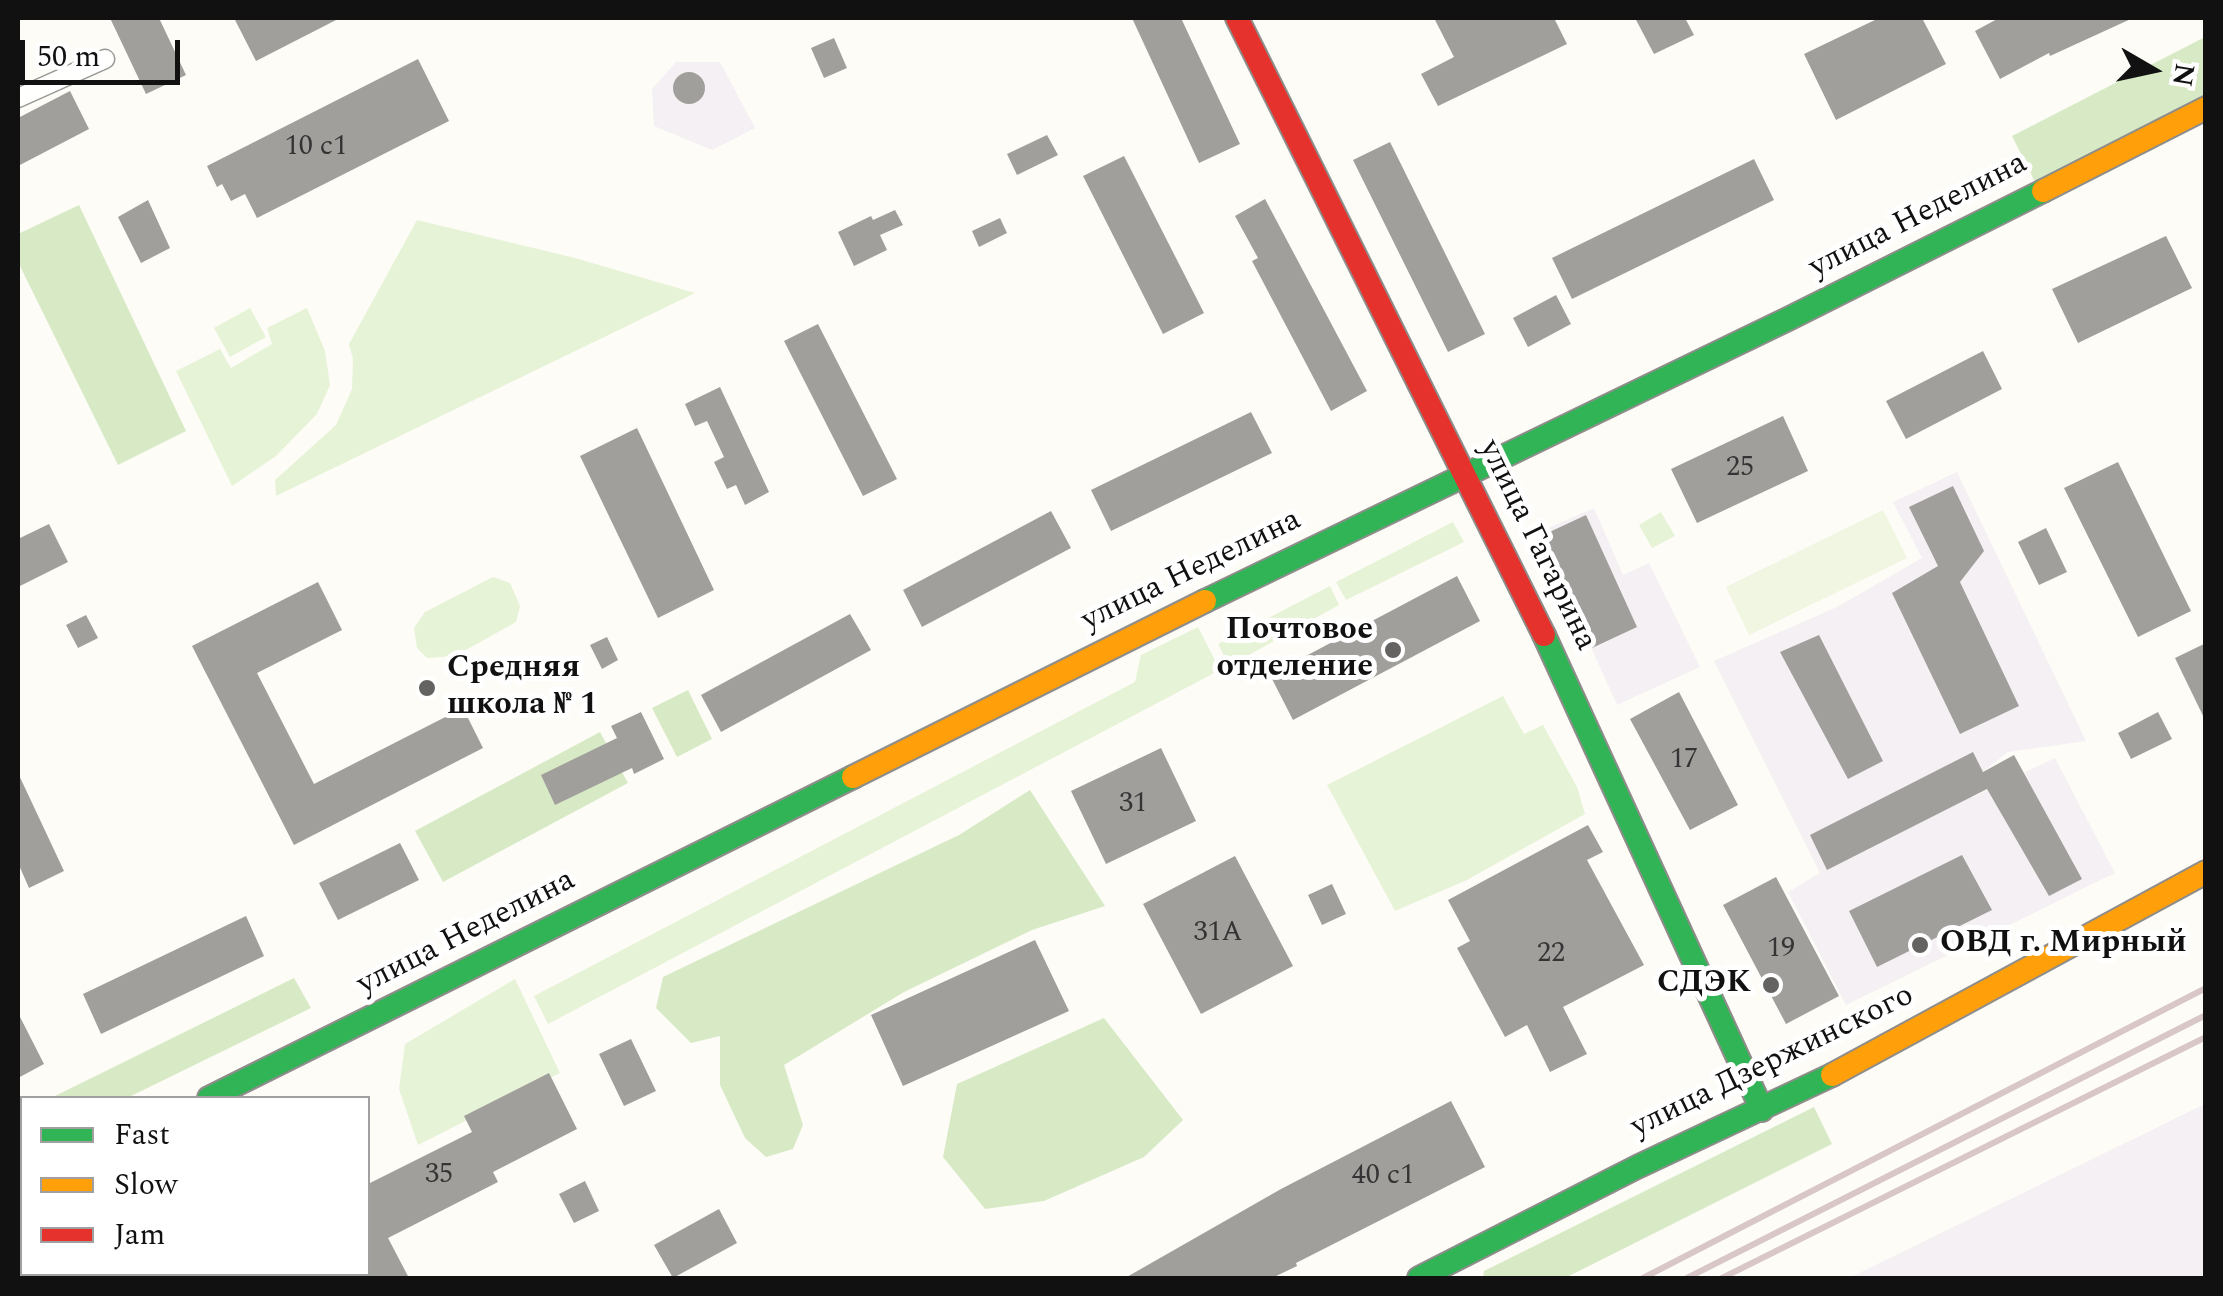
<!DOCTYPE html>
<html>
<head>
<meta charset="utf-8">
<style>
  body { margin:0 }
  #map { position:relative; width:2223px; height:1296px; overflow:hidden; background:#fdfcf7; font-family:Spectral,serif }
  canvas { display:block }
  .frame { position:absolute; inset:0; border:20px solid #111; pointer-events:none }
  .legend { position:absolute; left:20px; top:1096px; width:350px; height:180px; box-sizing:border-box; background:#fff; border:2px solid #a0a0a0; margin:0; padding:12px 18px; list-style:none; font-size:30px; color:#111 }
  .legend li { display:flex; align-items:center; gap:20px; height:50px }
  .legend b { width:50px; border:2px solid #a0a0a0 }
  .north { position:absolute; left:2103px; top:20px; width:100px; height:100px; -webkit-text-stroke:8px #fff; paint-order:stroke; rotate:99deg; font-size:28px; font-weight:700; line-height:40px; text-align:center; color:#111 }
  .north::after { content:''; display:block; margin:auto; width:35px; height:45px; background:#111; clip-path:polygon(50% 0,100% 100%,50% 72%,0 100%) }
  .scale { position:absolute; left:20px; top:40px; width:160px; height:45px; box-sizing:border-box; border:5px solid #111; border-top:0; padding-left:12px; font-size:30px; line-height:35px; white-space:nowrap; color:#111; -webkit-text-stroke:8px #fff; paint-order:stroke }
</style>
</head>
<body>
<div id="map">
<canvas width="2223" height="1296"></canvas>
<div class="frame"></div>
<ul class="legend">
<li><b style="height:12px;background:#30b455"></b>Fast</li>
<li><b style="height:12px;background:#ff9f0a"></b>Slow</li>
<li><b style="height:12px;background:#e5322d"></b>Jam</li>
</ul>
<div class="north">N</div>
<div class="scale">50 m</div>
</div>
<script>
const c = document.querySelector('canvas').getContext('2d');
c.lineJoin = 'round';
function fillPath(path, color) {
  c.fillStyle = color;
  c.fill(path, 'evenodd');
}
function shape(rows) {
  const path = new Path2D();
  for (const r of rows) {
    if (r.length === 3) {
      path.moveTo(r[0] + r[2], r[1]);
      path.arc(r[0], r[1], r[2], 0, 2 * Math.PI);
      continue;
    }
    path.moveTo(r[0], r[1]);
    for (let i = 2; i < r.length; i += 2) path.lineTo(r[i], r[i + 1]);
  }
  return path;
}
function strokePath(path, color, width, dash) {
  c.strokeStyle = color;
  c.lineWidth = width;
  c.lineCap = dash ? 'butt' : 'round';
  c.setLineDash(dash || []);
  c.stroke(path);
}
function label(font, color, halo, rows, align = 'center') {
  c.font = font + ' Spectral,serif';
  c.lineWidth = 10;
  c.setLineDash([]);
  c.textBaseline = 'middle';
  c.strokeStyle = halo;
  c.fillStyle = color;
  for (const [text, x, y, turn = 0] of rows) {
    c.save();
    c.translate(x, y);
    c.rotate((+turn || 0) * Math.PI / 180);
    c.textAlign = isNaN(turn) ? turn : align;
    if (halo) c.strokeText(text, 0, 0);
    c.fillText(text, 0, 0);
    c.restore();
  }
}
const industrial = shape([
  [676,62,720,62,755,128,712,150,654,126,652,89],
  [1957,472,2086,741,2008,752,1979,775,1973,797,2055,758,2115,873,1846,1005,1788,892,1820,873,1714,661,1837,607,1922,558,1893,502],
  [1594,508,1623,575,1649,563,1700,667,1617,705,1539,532],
  [2205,1104,2205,1278,1849,1278]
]);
const green = shape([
  [417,220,575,258,695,293,276,496,275,480,336,425,352,389,353,359,349,344],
  [250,308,266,337,230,357,214,328],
  [307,308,325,351,330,385,317,414,276,456,232,486,176,371,220,349,231,368,272,344,267,328],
  [1661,512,1675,536,1652,548,1639,525],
  [1453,522,1464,542,1346,600,1336,582],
  [493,577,510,583,520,606,516,622,455,656,427,658,417,648,414,628,425,612],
  [1330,586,1339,605,1229,666,1218,644],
  [1198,627,1220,670,548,1024,534,996,1135,682,1141,655],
  [1503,696,1524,734,1543,725,1577,787,1585,814,1467,880,1395,911,1327,785],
  [515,979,560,1073,418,1145,399,1089,405,1044]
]);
const forest = shape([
  [2205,37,2205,100,2037,186,2012,136],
  [79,205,186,431,118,465,18,262,18,234],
  [688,690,712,739,677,757,652,708],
  [600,732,628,783,443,882,415,831],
  [1030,790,1105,906,1032,930,904,992,784,1065,803,1125,793,1149,766,1157,745,1138,720,1085,720,1036,691,1043,656,1008,663,977,959,835],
  [294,978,311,1008,127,1098,51,1098],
  [1104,1018,1183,1120,1144,1157,1044,1201,985,1209,943,1157,957,1084],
  [1814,1107,1832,1144,1565,1278,1483,1278,1484,1271]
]);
const pitch = shape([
  [1883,510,1907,558,1749,635,1726,587]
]);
const building = shape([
  [110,18,159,18,186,75,146,94],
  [234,18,340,18,256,61],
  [1132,18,1181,18,1240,144,1199,163],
  [1434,18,1554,18,1567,44,1438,106,1421,74,1454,57],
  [1635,18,1685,18,1694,35,1654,54],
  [1879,18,1922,18,1946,64,1836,120,1804,54],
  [1999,18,2133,18,2050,56,2049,53,2000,79,1975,31],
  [834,38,847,68,824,78,811,48],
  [418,59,449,121,257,218,245,194,231,201,222,184,217,187,207,166],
  [689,88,16],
  [70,91,89,129,18,166,18,118],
  [1047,135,1058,155,1017,175,1007,154],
  [1390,142,1485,334,1448,352,1353,160],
  [1124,156,1204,313,1163,334,1083,176],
  [1754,159,1774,200,1572,299,1552,258],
  [1265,199,1367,391,1331,411,1252,261,1258,258,1235,216],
  [148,200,170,248,141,263,118,217],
  [895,210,903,225,880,235,887,250,854,266,838,232,871,216,873,220],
  [1000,218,1007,233,979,247,972,231],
  [2166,236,2192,288,2078,343,2052,289],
  [1556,295,1571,324,1528,347,1513,318],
  [818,324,897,479,863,496,784,341],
  [1983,351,2002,389,1906,439,1886,401],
  [720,387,769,492,745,505,736,485,727,489,714,462,724,457,707,421,695,426,685,404],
  [1251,412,1272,453,1111,531,1091,490],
  [1783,416,1808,471,1697,523,1671,469],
  [637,428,714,590,658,618,580,456],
  [2118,462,2191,611,2138,637,2064,488],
  [1953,486,1984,551,1960,582,2019,706,1960,734,1892,593,1938,566,1909,507],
  [1051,511,1071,548,922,627,903,590],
  [1586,515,1637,627,1592,648,1541,536],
  [49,524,68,562,18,587,18,539],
  [2046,528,2067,572,2039,585,2018,542],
  [1457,576,1480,621,1293,720,1270,675],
  [318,582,342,630,257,673,314,784,463,708,483,748,294,845,192,646],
  [850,614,871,650,721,732,701,695],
  [86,615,98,638,78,648,66,625],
  [1819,635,1883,761,1848,779,1780,652],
  [607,637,618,660,602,669,590,645],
  [2206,643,2206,722,2175,658],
  [1679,692,1738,805,1690,830,1630,719],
  [641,712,664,759,634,774,632,768,555,805,541,775,617,738,611,726],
  [2158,712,2172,739,2131,759,2118,733],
  [1161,748,1196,821,1106,864,1071,791],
  [1973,752,1983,772,2014,755,2082,879,2049,896,1987,789,1827,870,1810,835],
  [18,773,64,871,29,888,18,863],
  [1588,825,1603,852,1587,860,1644,965,1563,1007,1587,1054,1550,1072,1527,1025,1505,1037,1457,948,1470,941,1448,900],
  [400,843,419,880,338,920,319,883],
  [1962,855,1992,910,1877,967,1849,911],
  [1235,856,1293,966,1201,1014,1143,904],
  [1776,877,1839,996,1786,1024,1723,905],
  [1332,884,1346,914,1322,925,1308,895],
  [246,916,264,956,101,1034,83,994],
  [1035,940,1069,1011,903,1086,871,1015],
  [18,1013,44,1064,18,1078],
  [631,1039,656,1091,624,1106,599,1054],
  [549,1073,577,1129,493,1172,498,1182,388,1238,409,1278,368,1278,368,1184,472,1132,464,1116],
  [1451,1101,1485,1167,1296,1263,1297,1266,1272,1278,1125,1278,1281,1189],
  [585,1181,599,1211,574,1223,559,1194],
  [719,1209,737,1243,673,1278,654,1245]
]);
const street = shape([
  [18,98,105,59]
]);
const fast = shape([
  [1205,601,1790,318,2043,191],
  [1544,635,1762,1110],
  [209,1098,853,777],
  [18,1218,22,1229],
  [1419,1278,1637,1167,1832,1075]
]);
const slow = shape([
  [2043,191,2206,108],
  [853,777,1205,601],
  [1832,1075,2206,872]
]);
const jam = shape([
  [1237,18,1544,635],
  [18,1192,22,1189],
  [43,1274,46,1278]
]);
const rail = shape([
  [1643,1278,2206,988],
  [1687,1278,2206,1015],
  [1722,1278,2206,1037]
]);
const markers = [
  [1393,650,10,"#646362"],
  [427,688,10,"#646362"],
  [1920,945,10,"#646362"],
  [1771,985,10,"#646362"]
];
const numberNames = [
  ["10 с1",316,149],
  ["25",1740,470],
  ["17",1684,762],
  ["31",1133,806],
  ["31А",1218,935],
  ["19",1781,951],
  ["22",1551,956],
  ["35",439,1177],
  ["40 с1",1383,1178]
];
const streetNames = [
  ["улица Неделина",1919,217,-27],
  ["улица Гагарина",1536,546,64],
  ["улица Неделина",1192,572,-26],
  ["улица Неделина",467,934,-27],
  ["улица Дзержинского",1773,1063,-26]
];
const poiNames = [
  ["Почтовое",1373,632],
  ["отделение",1373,669],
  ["Средняя",447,670,"left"],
  ["школа № 1",447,707,"left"],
  ["ОВД г. Мирный",1940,945,"left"],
  ["СДЭК",1751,985]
];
fillPath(industrial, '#f5f0f3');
fillPath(green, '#e7f3d7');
fillPath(forest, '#d8eac5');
fillPath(pitch, '#f0f6e1');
fillPath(building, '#a19f9c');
strokePath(street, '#979795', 21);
strokePath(fast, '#8e8d8b', 26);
strokePath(slow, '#8e8d8b', 26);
strokePath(jam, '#8e8d8b', 26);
strokePath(street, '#fffffe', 18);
strokePath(fast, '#30b455', 22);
strokePath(slow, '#ff9f0a', 22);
strokePath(jam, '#e5322d', 22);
strokePath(rail, '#d9c6c7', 6);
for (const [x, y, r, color] of markers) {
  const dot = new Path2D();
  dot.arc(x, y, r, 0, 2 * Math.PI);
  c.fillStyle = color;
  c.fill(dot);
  strokePath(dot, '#fff', 4);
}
label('28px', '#353434', null, numberNames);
label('32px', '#111', '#fff', streetNames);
label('bold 32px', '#111', '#fff', poiNames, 'right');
</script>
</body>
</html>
